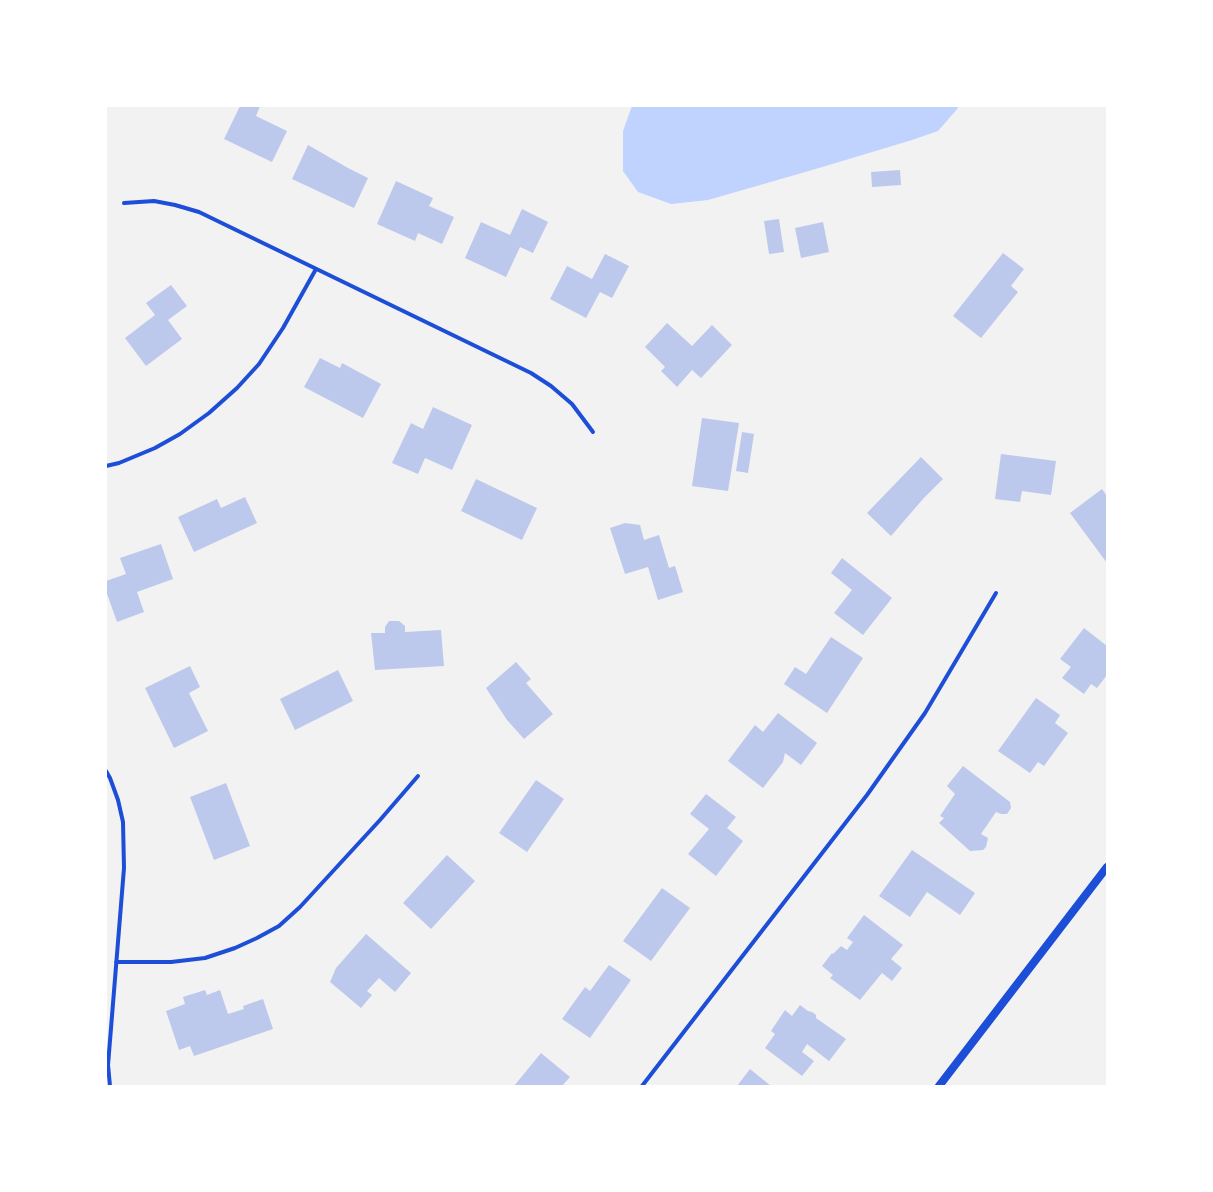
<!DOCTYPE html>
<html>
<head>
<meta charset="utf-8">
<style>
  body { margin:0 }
  #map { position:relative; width:1213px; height:1192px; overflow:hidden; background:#f2f2f2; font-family:"Fira Sans Condensed",sans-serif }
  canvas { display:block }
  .frame { position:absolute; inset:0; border:107px solid #fff; pointer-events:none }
</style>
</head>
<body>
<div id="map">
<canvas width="1213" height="1192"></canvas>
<div class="frame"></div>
</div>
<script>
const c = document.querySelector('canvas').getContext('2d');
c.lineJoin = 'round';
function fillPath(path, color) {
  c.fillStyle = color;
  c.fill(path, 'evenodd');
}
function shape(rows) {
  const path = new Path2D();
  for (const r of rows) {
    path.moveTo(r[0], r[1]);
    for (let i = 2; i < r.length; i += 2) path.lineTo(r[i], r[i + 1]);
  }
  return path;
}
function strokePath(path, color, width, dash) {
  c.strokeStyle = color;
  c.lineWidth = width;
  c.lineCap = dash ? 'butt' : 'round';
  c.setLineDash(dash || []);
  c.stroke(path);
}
const water = shape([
  [632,106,957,106,958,108,938,131,912,140,819,168,708,200,671,204,638,192,623,171,623,131]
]);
const building = shape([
  [240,106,260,106,256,116,287,131,272,162,224,139],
  [308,145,348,168,368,178,354,208,292,179],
  [900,170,901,185,872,187,871,172],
  [396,181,433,198,429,206,454,217,442,244,418,233,415,241,377,224],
  [522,209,548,222,533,253,520,247,506,277,465,258,481,222,510,235],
  [779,219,784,252,769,254,764,221],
  [823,222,829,252,801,258,795,228],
  [1003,253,1024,269,1011,286,1018,292,981,338,953,316],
  [605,254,629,266,612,298,600,292,586,318,550,299,567,266,592,279],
  [171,285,187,306,168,320,182,339,146,366,125,338,155,315,146,303],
  [667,323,692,346,712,325,732,345,701,378,692,370,677,387,661,371,665,367,645,347],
  [320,358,340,368,342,363,381,384,363,418,304,387],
  [433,407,472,425,452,470,425,458,418,474,392,463,411,423,423,429],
  [702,418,739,423,728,491,692,486],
  [742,432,754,434,748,473,736,471],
  [1001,454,1056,461,1051,495,1022,491,1020,502,995,499],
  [921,457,943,479,923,499,891,536,867,513],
  [476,479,537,508,522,540,461,511],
  [1102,489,1107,496,1107,563,1070,513],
  [245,497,257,523,194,552,178,517,217,499,221,508],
  [625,523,640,525,644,540,659,535,669,568,675,566,683,592,658,600,648,567,625,574,610,528],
  [161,544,173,579,137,592,144,612,117,622,106,591,106,581,126,574,120,558],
  [842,558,892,598,863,635,834,613,852,590,831,573],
  [389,621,399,621,405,626,405,632,441,630,444,666,375,670,371,633,385,633,385,627],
  [1084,628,1107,646,1107,675,1097,688,1091,684,1084,694,1062,678,1071,667,1060,659],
  [831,637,863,658,827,713,784,684,795,667,806,674],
  [516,662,531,679,526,683,553,714,524,739,507,720,486,688],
  [190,666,200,687,189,693,208,731,174,748,145,688],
  [338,670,353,701,295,730,280,699],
  [1036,698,1060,715,1055,723,1068,733,1044,766,1038,762,1030,773,998,751],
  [778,713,817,743,801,765,785,753,783,762,763,788,728,761,755,725,763,732],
  [963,766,1010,802,1011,808,1007,814,1001,814,996,812,981,834,988,838,986,847,983,850,970,851,939,823,944,818,940,816,955,794,947,786],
  [536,780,564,799,527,852,499,833],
  [226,783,250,846,214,860,190,797],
  [706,794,736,817,727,828,743,841,716,876,688,854,709,829,690,814],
  [912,850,975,893,960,915,927,892,910,917,879,896],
  [447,855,475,881,431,929,403,903],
  [662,888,690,908,651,961,623,941],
  [864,915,903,945,891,959,902,968,892,981,882,973,860,1000,830,978,833,975,822,966,832,953,833,954,841,946,847,950,853,942,847,938],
  [366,934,411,973,395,992,379,978,367,991,372,995,361,1008,330,982,336,968],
  [609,965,631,980,590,1038,562,1019,585,987,590,991],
  [205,990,207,995,220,990,228,1014,244,1009,243,1006,263,999,273,1029,194,1056,190,1046,179,1050,166,1011,185,1004,183,997],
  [800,1005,808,1011,812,1012,816,1015,816,1018,846,1039,829,1061,807,1044,802,1052,814,1061,802,1076,765,1048,775,1034,771,1031,785,1010,792,1016],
  [541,1053,570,1077,562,1086,514,1086],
  [750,1069,771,1086,737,1086]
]);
const minor = shape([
  [124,203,154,201,175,205,199,212,531,373,551,386,572,404,593,432],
  [106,466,119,463,155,448,180,434,209,413,237,388,259,364,283,328,316,269],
  [106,771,110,778,118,800,123,822,124,868,108,1065,110,1086],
  [116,962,171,962,205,958,235,948,257,938,279,926,300,907,380,820,418,776],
  [642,1086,867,795,925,713,996,593]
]);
const secondary = shape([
  [939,1086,1107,867]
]);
fillPath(water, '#bfd3fe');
fillPath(building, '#bdc9ec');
strokePath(minor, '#1d4ed8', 4);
strokePath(secondary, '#1d4ed8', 8);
</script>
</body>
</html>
